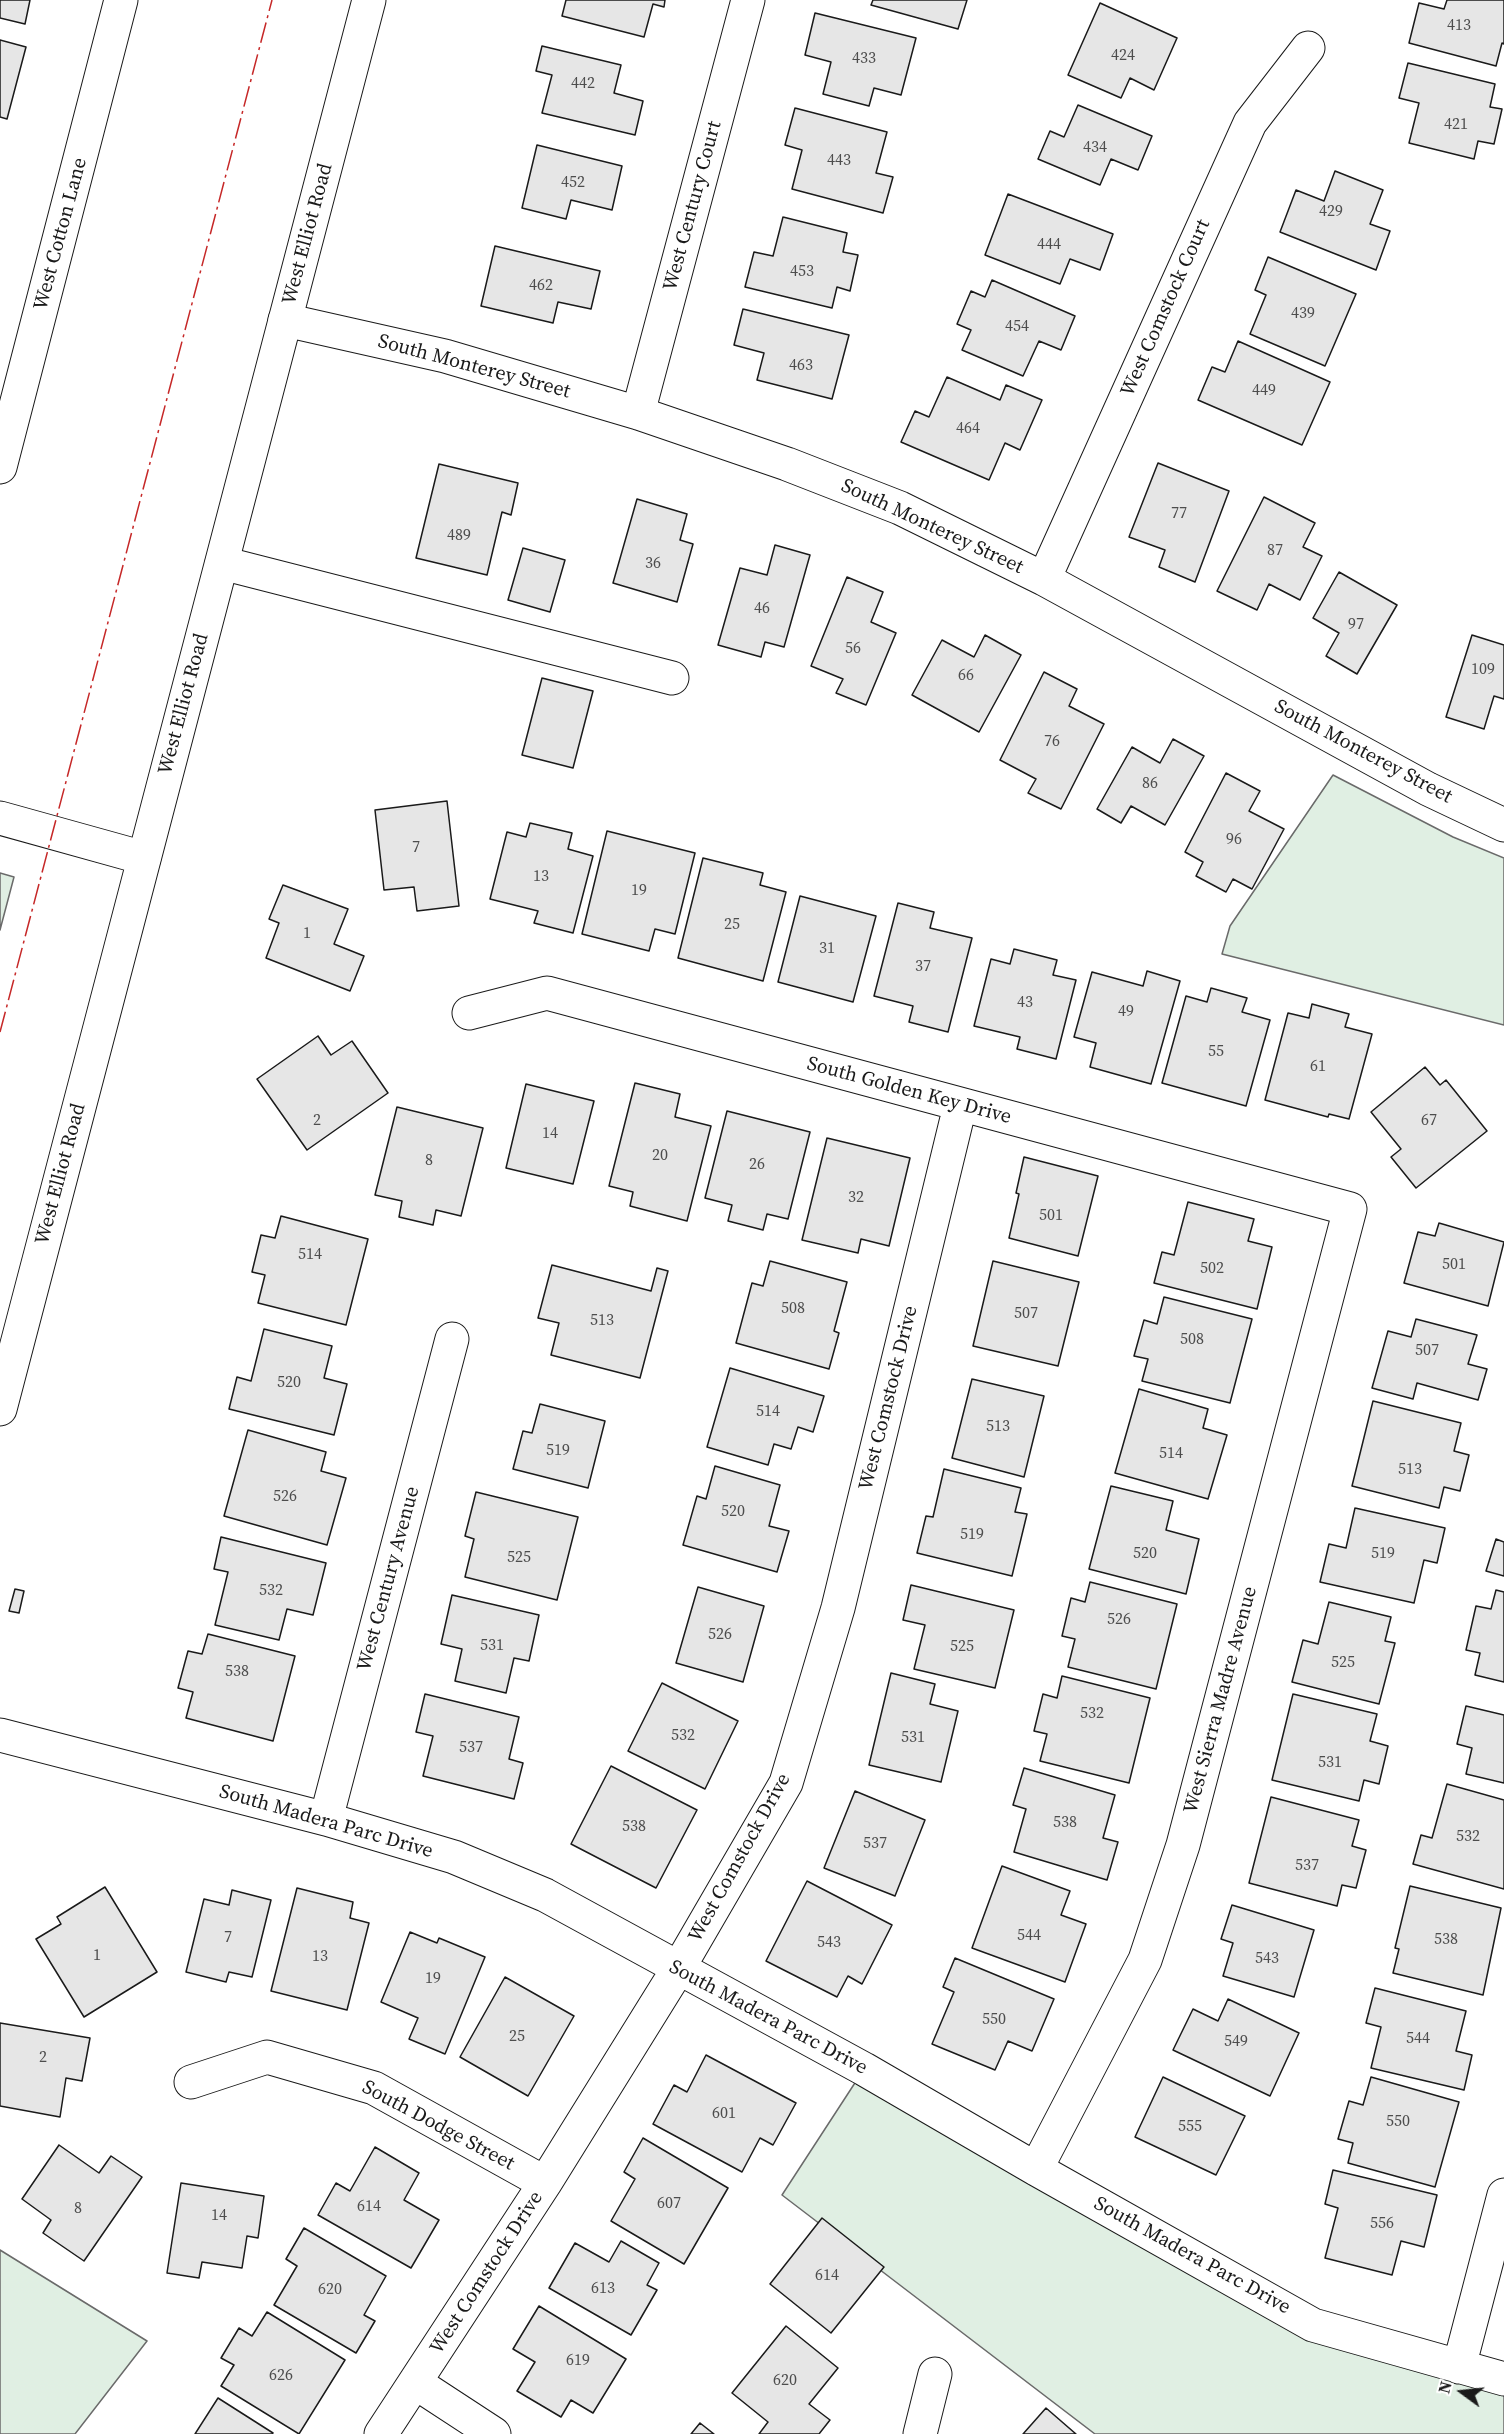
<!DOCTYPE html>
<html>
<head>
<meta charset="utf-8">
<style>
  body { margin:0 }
  #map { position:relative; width:1504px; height:2434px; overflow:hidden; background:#fff; font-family:"Source Serif 4",serif }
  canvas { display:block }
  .north { position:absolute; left:1432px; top:2362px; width:60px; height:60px; -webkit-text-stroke:4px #fff; paint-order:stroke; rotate:285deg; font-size:16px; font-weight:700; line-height:24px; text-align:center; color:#1a1a1a }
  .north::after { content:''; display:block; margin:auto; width:21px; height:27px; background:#1a1a1a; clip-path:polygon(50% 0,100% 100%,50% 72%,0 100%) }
</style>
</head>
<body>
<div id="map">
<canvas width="1504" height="2434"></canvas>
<div class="north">N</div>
</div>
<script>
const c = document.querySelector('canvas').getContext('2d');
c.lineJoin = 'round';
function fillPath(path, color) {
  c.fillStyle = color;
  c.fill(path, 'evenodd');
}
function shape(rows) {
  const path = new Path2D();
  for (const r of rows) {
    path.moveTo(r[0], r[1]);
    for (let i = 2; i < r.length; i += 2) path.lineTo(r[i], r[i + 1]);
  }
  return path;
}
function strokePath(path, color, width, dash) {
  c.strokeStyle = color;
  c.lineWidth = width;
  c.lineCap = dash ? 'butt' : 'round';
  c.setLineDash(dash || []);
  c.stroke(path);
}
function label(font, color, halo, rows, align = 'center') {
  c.font = font + ' "Source Serif 4",serif';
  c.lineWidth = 4.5;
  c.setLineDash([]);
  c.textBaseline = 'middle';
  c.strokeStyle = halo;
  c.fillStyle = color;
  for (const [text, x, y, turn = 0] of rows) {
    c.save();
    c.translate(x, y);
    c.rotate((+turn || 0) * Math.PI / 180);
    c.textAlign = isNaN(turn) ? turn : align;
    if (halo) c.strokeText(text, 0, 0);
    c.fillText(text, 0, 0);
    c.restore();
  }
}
const green = shape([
  [1333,775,1453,837,1504,858,1504,1025,1222,954,1230,926,1333,775],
  [0,873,14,877,0,930,0,873],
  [864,2069,1313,2325,1504,2379,1504,2434,1095,2434,782,2195,864,2069],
  [0,2250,147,2341,75,2434,0,2434,0,2250]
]);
const building = shape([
  [0,0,30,0,25,24,0,18,0,0],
  [566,0,665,0,664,7,653,4,644,37,562,16,566,0],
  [873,0,967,0,958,29,871,5,873,0],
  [1447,0,1504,0,1504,44,1502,43,1496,66,1409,43,1419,3,1444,9,1447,0],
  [1100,3,1177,38,1154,90,1130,78,1121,98,1068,75,1100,3],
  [815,13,916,38,901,95,874,88,869,106,823,94,831,62,805,55,815,13],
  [0,40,26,47,7,119,0,117,0,40],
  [542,46,621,65,614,93,643,101,635,135,542,113,552,75,536,71,542,46],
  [1408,63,1495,84,1490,107,1502,109,1494,144,1478,141,1474,159,1409,143,1419,103,1399,98,1408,63],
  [1078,105,1152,136,1138,170,1111,159,1100,185,1038,159,1050,131,1064,137,1078,105],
  [795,108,887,132,876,173,893,177,883,213,792,189,802,150,785,145,795,108],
  [537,145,622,166,612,210,571,200,566,219,522,208,537,145],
  [1335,171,1383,190,1370,224,1390,231,1376,270,1280,232,1296,190,1324,201,1335,171],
  [1008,194,1113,234,1100,270,1070,259,1060,284,985,255,1008,194],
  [783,217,847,233,843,252,858,255,850,291,837,287,832,308,745,287,754,252,773,256,783,217],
  [495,246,600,271,591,309,558,302,553,323,481,306,495,246],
  [1268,257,1356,294,1325,366,1250,334,1266,295,1255,290,1268,257],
  [992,280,1075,316,1061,350,1039,341,1023,376,962,350,971,330,957,324,971,291,985,297,992,280],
  [743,309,849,335,832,399,757,380,764,353,734,345,743,309],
  [1238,341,1330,382,1302,445,1198,400,1212,367,1225,372,1238,341],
  [947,377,1000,400,1006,385,1042,400,1020,450,1005,443,989,480,901,442,915,411,929,417,947,377],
  [1158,463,1229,491,1195,582,1159,567,1165,550,1129,537,1158,463],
  [439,464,518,483,511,515,502,512,487,575,416,558,439,464],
  [1264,497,1315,523,1303,547,1322,556,1300,600,1269,584,1257,610,1217,591,1264,497],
  [637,499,687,514,680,540,693,544,677,602,613,583,637,499],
  [775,545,810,555,784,647,765,642,761,657,718,645,740,568,767,575,775,545],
  [523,548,565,560,550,612,508,600,523,548],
  [1339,572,1397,605,1357,674,1326,656,1339,633,1313,618,1339,572],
  [847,577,883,592,871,622,896,633,866,705,836,693,843,679,811,666,847,577],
  [985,635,1021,655,979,732,912,695,942,640,974,657,985,635],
  [1472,635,1504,645,1504,699,1494,696,1484,729,1446,717,1472,635],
  [1044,672,1077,689,1069,706,1104,724,1061,809,1028,793,1036,779,1000,760,1044,672],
  [542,678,593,691,573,768,522,755,542,678],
  [1173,739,1204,756,1165,825,1131,806,1121,823,1097,809,1132,747,1160,763,1173,739],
  [1226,773,1260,791,1249,811,1284,829,1252,889,1233,879,1226,892,1196,876,1203,862,1185,852,1226,773],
  [447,801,459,906,417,911,414,887,384,890,375,810,447,801],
  [530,823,572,833,568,849,593,856,573,933,534,923,538,911,490,899,507,832,526,837,530,823],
  [607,831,695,853,675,934,655,929,649,951,582,934,607,831],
  [703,858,763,873,760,885,786,892,763,981,678,958,703,858],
  [283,885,348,909,334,944,364,956,350,991,266,958,279,923,269,919,283,885],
  [800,896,876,916,853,1002,778,982,800,896],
  [898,903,934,912,930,928,972,938,948,1032,909,1022,913,1006,874,996,898,903],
  [1014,949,1057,960,1053,975,1076,980,1056,1059,1017,1049,1020,1037,974,1026,991,959,1010,964,1014,949],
  [1147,971,1180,981,1151,1084,1090,1067,1096,1043,1074,1037,1092,972,1143,986,1147,971],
  [1211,988,1247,998,1242,1012,1270,1020,1246,1106,1162,1083,1186,996,1207,1002,1211,988],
  [1312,1004,1349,1014,1345,1027,1372,1034,1349,1119,1329,1114,1328,1117,1265,1100,1288,1013,1309,1018,1312,1004],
  [318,1036,331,1055,352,1041,388,1093,307,1150,257,1079,318,1036],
  [1425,1067,1440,1085,1446,1080,1487,1131,1416,1188,1391,1157,1401,1149,1371,1112,1425,1067],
  [635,1083,680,1094,675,1117,711,1126,687,1221,630,1206,633,1192,609,1186,635,1083],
  [526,1084,594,1101,573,1184,506,1168,526,1084],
  [397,1107,483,1128,461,1216,436,1210,433,1225,399,1217,402,1201,375,1195,397,1107],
  [727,1111,810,1132,788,1219,767,1214,763,1230,728,1221,732,1205,705,1198,727,1111],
  [827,1138,910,1158,889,1246,861,1239,858,1253,802,1240,827,1138],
  [1024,1157,1098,1176,1078,1256,1009,1238,1019,1194,1016,1193,1024,1157],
  [1188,1202,1254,1219,1248,1241,1272,1247,1257,1309,1154,1283,1162,1252,1174,1255,1188,1202],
  [281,1216,368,1239,346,1325,258,1303,265,1275,252,1272,261,1235,275,1238,281,1216],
  [1439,1223,1504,1242,1488,1306,1404,1283,1418,1232,1435,1236,1439,1223],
  [770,1261,847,1282,834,1331,839,1333,829,1369,736,1343,752,1283,763,1286,770,1261],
  [993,1261,1079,1282,1058,1366,973,1346,993,1261],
  [552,1265,651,1291,657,1268,668,1271,640,1378,551,1355,559,1323,538,1318,552,1265],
  [1164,1297,1252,1319,1230,1403,1142,1381,1148,1359,1134,1356,1144,1320,1157,1324,1164,1297],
  [1416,1319,1477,1335,1468,1364,1487,1369,1478,1400,1417,1383,1413,1399,1372,1388,1388,1331,1411,1337,1416,1319],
  [264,1329,332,1346,324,1378,347,1384,334,1435,229,1409,237,1377,251,1381,264,1329],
  [730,1368,824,1396,813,1432,798,1427,791,1449,774,1444,768,1465,707,1447,730,1368],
  [972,1379,1044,1396,1024,1477,952,1458,972,1379],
  [1139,1389,1208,1409,1203,1428,1227,1435,1208,1499,1115,1473,1139,1389],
  [1373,1401,1461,1423,1454,1451,1469,1455,1460,1491,1444,1487,1439,1508,1352,1486,1373,1401],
  [540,1404,605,1421,588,1488,513,1469,523,1431,532,1433,540,1404],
  [248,1430,326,1452,321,1471,346,1478,327,1545,224,1516,248,1430],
  [715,1466,780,1485,769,1526,789,1531,777,1572,683,1545,697,1496,706,1499,715,1466],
  [944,1469,1021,1488,1015,1512,1027,1514,1012,1576,917,1553,926,1516,933,1517,944,1469],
  [1111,1486,1173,1501,1166,1530,1199,1539,1186,1594,1089,1569,1111,1486],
  [476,1492,578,1517,557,1600,465,1577,474,1539,465,1536,476,1492],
  [1355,1508,1445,1528,1437,1563,1424,1560,1414,1603,1320,1582,1329,1544,1346,1548,1355,1508],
  [221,1537,326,1563,313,1615,287,1609,279,1640,215,1625,228,1572,214,1569,221,1537],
  [1496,1539,1504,1542,1504,1576,1486,1571,1496,1539],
  [1090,1582,1177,1604,1156,1689,1068,1667,1075,1639,1062,1636,1071,1598,1085,1602,1090,1582],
  [911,1585,1014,1610,995,1688,914,1669,925,1625,903,1620,911,1585],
  [698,1587,764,1606,743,1682,676,1663,698,1587],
  [15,1589,24,1591,19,1613,9,1611,15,1589],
  [1496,1590,1504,1592,1504,1682,1475,1675,1480,1653,1466,1650,1476,1606,1491,1609,1496,1590],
  [452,1595,539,1615,529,1661,514,1658,506,1693,455,1681,462,1649,441,1644,452,1595],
  [1329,1602,1391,1617,1385,1641,1395,1643,1379,1704,1292,1682,1303,1640,1318,1644,1329,1602],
  [208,1634,295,1656,273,1741,186,1718,193,1692,178,1688,188,1651,202,1654,208,1634],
  [891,1673,935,1684,930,1704,958,1711,941,1782,869,1765,891,1673],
  [1062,1676,1150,1698,1129,1783,1040,1761,1047,1734,1034,1731,1043,1694,1057,1698,1062,1676],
  [662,1683,738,1721,705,1789,628,1751,662,1683],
  [425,1694,519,1717,509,1759,523,1763,514,1799,423,1776,433,1736,416,1732,425,1694],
  [1293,1694,1377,1714,1370,1741,1388,1746,1379,1784,1364,1780,1359,1801,1272,1780,1293,1694],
  [1466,1706,1504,1715,1504,1783,1466,1774,1472,1748,1457,1744,1466,1706],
  [611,1766,697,1810,656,1888,571,1844,611,1766],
  [1024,1768,1115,1795,1103,1838,1118,1842,1107,1880,1014,1852,1026,1809,1013,1805,1024,1768],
  [1447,1784,1504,1800,1504,1889,1413,1864,1421,1835,1432,1838,1447,1784],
  [855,1791,925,1820,895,1896,824,1868,855,1791],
  [1271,1797,1359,1820,1352,1846,1366,1850,1356,1888,1342,1885,1337,1906,1249,1883,1271,1797],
  [1002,1866,1070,1891,1061,1915,1086,1924,1065,1982,972,1948,1002,1866],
  [807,1881,892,1925,862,1984,848,1976,837,1997,766,1961,807,1881],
  [1410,1886,1501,1908,1483,1995,1393,1973,1399,1949,1395,1948,1410,1886],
  [105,1887,157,1972,84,2017,36,1939,61,1924,57,1917,105,1887],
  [297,1888,353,1902,350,1918,369,1923,347,2010,271,1991,297,1888],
  [232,1890,271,1900,252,1977,229,1972,226,1982,186,1972,204,1899,229,1905,232,1890],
  [1232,1905,1314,1930,1294,1997,1223,1976,1233,1943,1221,1939,1232,1905],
  [410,1932,437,1943,439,1938,485,1957,445,2054,409,2039,418,2018,381,2002,410,1932],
  [955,1958,1054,1999,1032,2051,1008,2041,995,2070,932,2044,954,1992,943,1987,955,1958],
  [505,1977,574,2016,528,2096,460,2057,505,1977],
  [1375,1988,1466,2011,1456,2051,1472,2055,1464,2090,1371,2068,1381,2027,1366,2023,1375,1988],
  [1228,1999,1299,2033,1270,2096,1173,2050,1193,2009,1218,2021,1228,1999],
  [0,2023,90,2038,82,2081,66,2078,60,2117,0,2106,0,2023],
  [706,2055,796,2103,773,2145,760,2138,742,2172,653,2124,674,2085,687,2092,706,2055],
  [1163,2077,1245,2116,1216,2175,1135,2137,1163,2077],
  [1371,2077,1459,2102,1435,2187,1348,2163,1353,2143,1338,2139,1349,2101,1363,2105,1371,2077],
  [643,2138,728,2188,684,2264,611,2221,635,2179,624,2172,643,2138],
  [59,2145,99,2173,111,2156,142,2177,84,2261,43,2233,51,2220,22,2199,59,2145],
  [375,2147,419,2173,404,2200,439,2220,411,2268,318,2215,336,2183,350,2191,375,2147],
  [1333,2170,1437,2195,1424,2247,1401,2241,1392,2275,1325,2258,1338,2208,1325,2204,1333,2170],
  [181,2183,264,2196,258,2238,247,2236,242,2268,202,2262,199,2278,167,2273,181,2183],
  [822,2218,884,2267,831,2333,770,2284,822,2218],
  [304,2228,386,2276,364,2315,375,2321,356,2353,274,2305,297,2266,286,2259,304,2228],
  [621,2241,659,2263,647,2285,657,2290,631,2335,549,2288,575,2243,609,2262,621,2241],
  [539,2306,626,2359,593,2413,571,2400,561,2417,517,2391,535,2362,513,2349,539,2306],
  [267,2312,345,2360,299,2434,221,2386,234,2365,221,2358,239,2328,252,2336,267,2312],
  [786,2326,838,2368,809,2404,830,2420,819,2434,759,2434,768,2422,732,2393,786,2326],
  [218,2398,273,2433,272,2434,195,2434,218,2398],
  [1046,2408,1076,2434,1023,2434,1046,2408],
  [700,2423,714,2434,691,2434,700,2423]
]);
const minor = shape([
  [285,320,445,356,638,413,787,464,900,508,1044,579,1428,789,1504,825],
  [638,413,748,0],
  [0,467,121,0],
  [222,563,672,678],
  [1044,579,1250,123,1308,48],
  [0,818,144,858],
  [469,1013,547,993,1350,1209,1183,1845,1145,1960,1036,2169],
  [0,1735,326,1819,454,1857,545,1895,864,2069,1036,2169,1313,2325,1504,2379],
  [326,1819,452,1339],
  [191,2082,267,2057,374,2088,545,2183],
  [1459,2367,1504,2195],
  [416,2383,494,2434],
  [381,2434,545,2183,678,1969,786,1783,838,1608,960,1106],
  [920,2434,935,2374]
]);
const major = shape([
  [0,1409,369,0]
]);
const power = shape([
  [0,1032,272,0]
]);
const numberNames = [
  ["413",1459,26],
  ["424",1123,56],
  ["433",864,59],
  ["442",583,84],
  ["421",1456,125],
  ["434",1095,148],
  ["443",839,161],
  ["452",573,183],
  ["429",1331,212],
  ["444",1049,245],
  ["453",802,272],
  ["462",541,286],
  ["439",1303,314],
  ["454",1017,327],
  ["463",801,366],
  ["449",1264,391],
  ["464",968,429],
  ["77",1179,514],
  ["489",459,536],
  ["87",1275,551],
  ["36",653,564],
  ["46",762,609],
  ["97",1356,625],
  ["56",853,649],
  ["109",1483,670],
  ["66",966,676],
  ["76",1052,742],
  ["86",1150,784],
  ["96",1234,840],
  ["7",416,848],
  ["13",541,877],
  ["19",639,891],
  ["25",732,925],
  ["1",307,934],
  ["31",827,949],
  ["37",923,967],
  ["43",1025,1003],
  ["49",1126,1012],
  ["55",1216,1052],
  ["61",1318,1067],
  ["2",317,1121],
  ["67",1429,1121],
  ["14",550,1134],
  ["20",660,1156],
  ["8",429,1161],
  ["26",757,1165],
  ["32",856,1198],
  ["501",1051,1216],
  ["514",310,1255],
  ["501",1454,1265],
  ["502",1212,1269],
  ["508",793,1309],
  ["507",1026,1314],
  ["513",602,1321],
  ["508",1192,1340],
  ["507",1427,1351],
  ["520",289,1383],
  ["514",768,1412],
  ["513",998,1427],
  ["519",558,1451],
  ["514",1171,1454],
  ["513",1410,1470],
  ["526",285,1497],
  ["520",733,1512],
  ["519",972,1535],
  ["520",1145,1554],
  ["519",1383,1554],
  ["525",519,1558],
  ["532",271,1591],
  ["526",1119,1620],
  ["526",720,1635],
  ["531",492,1646],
  ["525",962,1647],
  ["525",1343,1663],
  ["538",237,1672],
  ["532",1092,1714],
  ["532",683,1736],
  ["531",913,1738],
  ["537",471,1748],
  ["531",1330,1763],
  ["538",1065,1823],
  ["538",634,1827],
  ["532",1468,1837],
  ["537",875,1844],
  ["537",1307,1866],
  ["544",1029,1936],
  ["7",228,1938],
  ["538",1446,1940],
  ["543",829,1943],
  ["1",97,1956],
  ["13",320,1957],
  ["543",1267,1959],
  ["19",433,1979],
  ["550",994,2020],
  ["25",517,2037],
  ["544",1418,2039],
  ["549",1236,2042],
  ["2",43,2058],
  ["601",724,2114],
  ["550",1398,2122],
  ["555",1190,2127],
  ["607",669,2204],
  ["614",369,2207],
  ["8",78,2209],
  ["14",219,2216],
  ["556",1382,2224],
  ["614",827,2276],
  ["613",603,2289],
  ["620",330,2290],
  ["619",578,2361],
  ["626",281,2376],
  ["620",785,2381]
];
const streetNames = [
  ["West Century Court",693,206,-75],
  ["West Cotton Lane",61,234,-75],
  ["West Elliot Road",308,234,-75],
  ["West Comstock Court",1166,308,-66],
  ["South Monterey Street",474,367,15],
  ["South Monterey Street",932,527,25],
  ["West Elliot Road",184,704,-75],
  ["South Monterey Street",1363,752,28],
  ["South Golden Key Drive",909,1091,15],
  ["West Elliot Road",61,1174,-75],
  ["West Comstock Drive",889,1398,-76],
  ["West Century Avenue",389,1579,-75],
  ["West Sierra Madre Avenue",1221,1700,-75],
  ["South Madera Parc Drive",326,1822,16],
  ["West Comstock Drive",740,1858,-61],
  ["South Madera Parc Drive",768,2018,28],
  ["South Dodge Street",438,2126,28],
  ["South Madera Parc Drive",1192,2256,29],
  ["West Comstock Drive",487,2273,-57]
];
fillPath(green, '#e0efe3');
strokePath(green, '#6a6a6a', 1.5);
fillPath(building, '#e6e6e6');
strokePath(building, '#1a1a1a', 1.5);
strokePath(minor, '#1a1a1a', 35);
strokePath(major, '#1a1a1a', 35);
strokePath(minor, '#fff', 33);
strokePath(major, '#fff', 33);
strokePath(power, '#c62828', 1.5, [21, 4.5, 3, 4.5]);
label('16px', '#4d4d4d', null, numberNames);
label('20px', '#1a1a1a', '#fff', streetNames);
</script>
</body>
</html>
